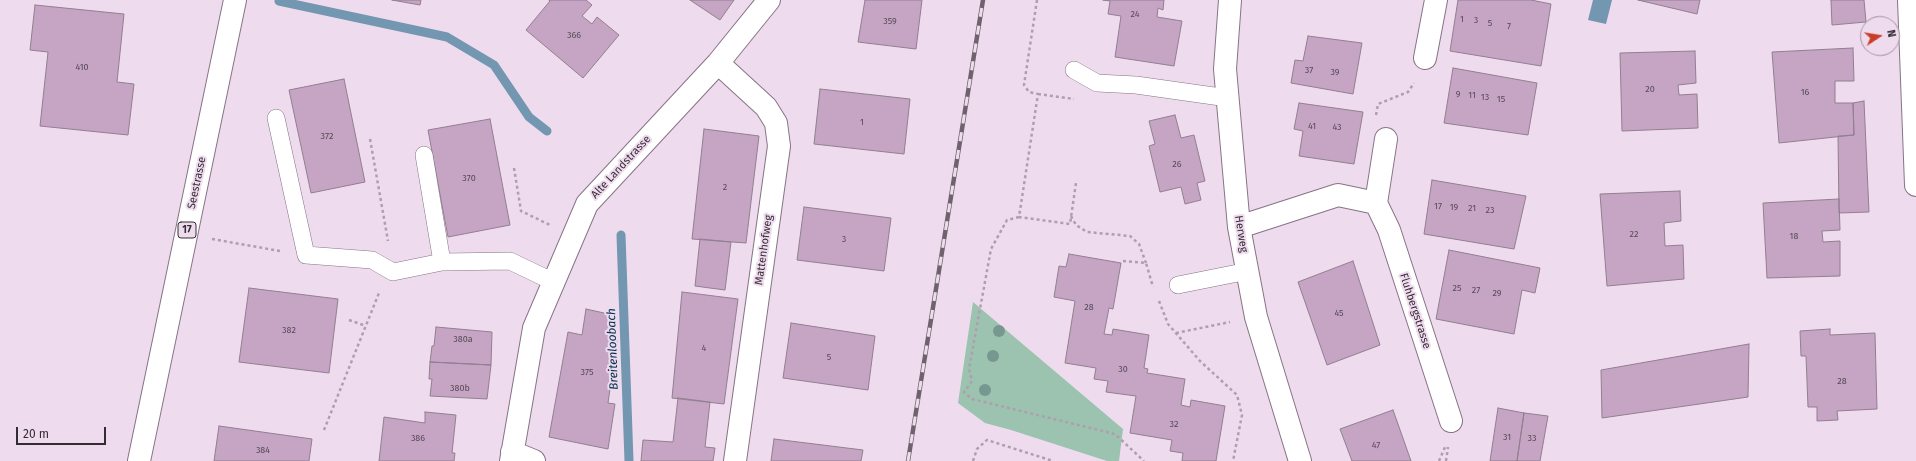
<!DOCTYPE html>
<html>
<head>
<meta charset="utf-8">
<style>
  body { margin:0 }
  #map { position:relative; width:1916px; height:461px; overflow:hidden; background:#efdbee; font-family:"Fira Sans",sans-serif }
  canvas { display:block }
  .north { position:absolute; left:1860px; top:16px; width:40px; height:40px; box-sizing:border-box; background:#efdbee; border:1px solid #a495a3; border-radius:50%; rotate:78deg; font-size:11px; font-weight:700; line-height:16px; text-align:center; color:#342c33 }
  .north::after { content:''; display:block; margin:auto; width:14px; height:18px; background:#c93e26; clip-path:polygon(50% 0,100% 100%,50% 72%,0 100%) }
  .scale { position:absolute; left:16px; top:427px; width:90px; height:18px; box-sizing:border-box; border:2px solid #342c33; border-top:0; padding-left:5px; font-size:12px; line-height:14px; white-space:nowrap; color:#342c33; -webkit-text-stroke:3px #efdbee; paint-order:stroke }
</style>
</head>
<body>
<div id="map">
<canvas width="1916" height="461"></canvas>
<div class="north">N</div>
<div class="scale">20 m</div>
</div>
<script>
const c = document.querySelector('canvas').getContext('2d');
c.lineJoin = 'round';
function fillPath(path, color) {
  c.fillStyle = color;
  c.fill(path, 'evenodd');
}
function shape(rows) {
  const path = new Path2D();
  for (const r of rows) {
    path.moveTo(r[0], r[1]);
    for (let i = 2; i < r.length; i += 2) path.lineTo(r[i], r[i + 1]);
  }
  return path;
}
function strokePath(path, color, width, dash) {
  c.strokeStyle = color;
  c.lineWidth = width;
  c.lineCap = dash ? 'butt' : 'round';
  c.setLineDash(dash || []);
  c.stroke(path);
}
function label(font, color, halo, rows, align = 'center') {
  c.font = font + ' "Fira Sans",sans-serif';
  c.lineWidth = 4;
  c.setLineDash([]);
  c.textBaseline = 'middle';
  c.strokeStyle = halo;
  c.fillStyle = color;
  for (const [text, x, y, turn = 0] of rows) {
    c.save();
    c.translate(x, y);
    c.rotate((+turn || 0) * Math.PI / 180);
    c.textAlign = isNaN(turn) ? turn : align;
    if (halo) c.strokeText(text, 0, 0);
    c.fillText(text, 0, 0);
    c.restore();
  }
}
const green = shape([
  [973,302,1123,429,1119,461,1107,461,1011,430,985,423,958,403]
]);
const water = shape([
  [1593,0,1612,0,1606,24,1588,20]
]);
const stream = shape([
  [279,1,447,37,494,65,529,117,547,131],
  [621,235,629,461]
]);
const building = shape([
  [392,0,421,0,420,5,392,0],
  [549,0,586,0,592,5,582,16,592,24,597,17,619,35,583,78,526,30,550,1,549,0],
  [690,0,734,0,720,20,690,0],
  [865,0,922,0,916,49,858,42,865,0],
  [1103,0,1164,0,1163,10,1158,8,1157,17,1182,21,1174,66,1115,57,1121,16,1108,14,1110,1,1103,0],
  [1458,0,1531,0,1551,4,1541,66,1450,51,1458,0],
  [1638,0,1700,0,1697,14,1638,0],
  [1831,0,1864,0,1866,22,1832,25,1831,0],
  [35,5,124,14,117,82,134,84,128,135,40,126,48,52,30,50,35,5],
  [1308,36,1362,43,1353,94,1291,83,1295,60,1303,61,1308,36],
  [1853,48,1854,81,1835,81,1835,103,1853,103,1854,135,1779,143,1772,52,1853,48],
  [1695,51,1696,83,1678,85,1679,95,1697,94,1698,128,1622,131,1620,53,1695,51],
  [1453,68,1537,83,1528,135,1444,123,1453,68],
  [344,79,365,182,311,193,289,90,344,79],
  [820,89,910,99,904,154,814,144,820,89],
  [1864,101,1869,212,1839,213,1838,136,1854,135,1853,103,1864,101],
  [1299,103,1363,112,1354,164,1299,156,1303,131,1294,129,1299,103],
  [1175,115,1181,138,1194,135,1205,181,1197,183,1201,200,1185,204,1181,187,1160,192,1149,146,1155,144,1149,121,1175,115],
  [490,119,510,225,448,237,428,130,490,119],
  [704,129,759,136,746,243,692,239,704,129],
  [1432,180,1526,196,1514,249,1424,234,1432,180],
  [1680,191,1681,221,1664,223,1665,246,1683,245,1684,279,1607,286,1600,194,1680,191],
  [1839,199,1840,230,1822,231,1823,242,1840,241,1840,276,1767,278,1763,203,1839,199],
  [804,207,891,218,884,271,797,260,804,207],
  [700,239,731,242,725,290,695,286,700,239],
  [1449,250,1540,268,1535,293,1522,290,1514,334,1436,319,1449,250],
  [1069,254,1121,263,1113,309,1109,308,1104,334,1112,335,1113,329,1149,335,1144,368,1148,369,1147,373,1185,379,1181,405,1190,407,1191,400,1225,406,1216,461,1182,461,1183,453,1170,451,1172,440,1130,433,1136,396,1106,392,1108,381,1094,379,1096,368,1065,363,1075,301,1054,297,1059,266,1066,267,1069,254],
  [1353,261,1380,345,1327,365,1298,282,1353,261],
  [249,288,338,299,329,373,239,362,249,288],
  [682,292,738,299,724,404,672,398,682,292],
  [586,309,613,315,608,338,617,340,608,403,615,404,608,449,549,437,568,332,582,335,586,309],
  [791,323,875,336,868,390,783,378,791,323],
  [436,327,492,332,491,365,430,362,432,346,434,346,436,327],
  [1830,329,1830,335,1875,333,1877,409,1837,411,1838,420,1817,421,1817,407,1808,407,1806,356,1801,356,1800,331,1830,329],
  [1749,344,1748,397,1602,418,1601,370,1749,344],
  [430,362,491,365,487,399,430,396,432,379,429,379,430,362],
  [678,398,710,402,705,447,715,448,713,461,641,461,643,440,673,442,678,398],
  [1498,408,1524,413,1517,461,1490,461,1498,408],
  [1393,410,1411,461,1352,461,1340,429,1393,410],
  [425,412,456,415,452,453,455,453,454,461,379,461,384,417,425,423,425,412],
  [1524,413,1548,416,1540,461,1517,461,1524,413],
  [219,426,312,439,309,461,214,461,219,426],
  [774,439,863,450,861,461,771,461,774,439]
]);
const path = shape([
  [1037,0,1024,85,1029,92,1038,94,1019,217,1070,224,1076,183],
  [1038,94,1074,99],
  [1376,115,1378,104,1408,92,1414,83],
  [370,139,388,241],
  [514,168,521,211,550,225],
  [1071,216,1076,225,1087,232,1130,236,1139,244,1146,263],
  [1019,217,1007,220,991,249,969,369,972,381,964,392,972,399,1115,434,1144,461],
  [212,239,280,251],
  [1123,261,1146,263,1153,287],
  [1159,301,1168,324,1200,361,1237,395,1242,415,1233,461],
  [349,320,366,326],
  [1176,333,1230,322],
  [324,430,379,293],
  [973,461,977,449,987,440,1053,461],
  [1439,461,1445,447],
  [1446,461,1448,447]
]);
const service = shape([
  [1074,70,1097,83,1136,85,1228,98],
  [276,118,306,255,372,260,393,272,442,262],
  [424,155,442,262,510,261,554,282],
  [1178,285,1248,271]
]);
const minor = shape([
  [1230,0,1225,69,1239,227,1256,317,1300,461],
  [1909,0,1916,185],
  [1425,58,1436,0],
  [718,63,766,107,776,123,779,146,735,461],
  [1386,139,1376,203,1389,230,1451,421],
  [1239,227,1338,195,1376,203],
  [512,452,534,461],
  [511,461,534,328,587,204,718,63,769,0]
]);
const primary = shape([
  [139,461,235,0]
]);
const rail = shape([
  [908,461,983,0]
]);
const trees = [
  [999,331],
  [993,356],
  [985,390]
];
const numberNames = [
  ["24",1135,14],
  ["1",1462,19],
  ["3",1476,20],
  ["359",890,21],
  ["5",1490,23],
  ["7",1509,26],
  ["366",574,35],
  ["410",82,67],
  ["37",1309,70],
  ["39",1335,72],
  ["20",1650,89],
  ["16",1805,92],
  ["9",1458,94],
  ["11",1472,95],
  ["13",1485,97],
  ["15",1501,99],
  ["1",862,122],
  ["41",1312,126],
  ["43",1337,127],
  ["372",327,136],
  ["26",1177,164],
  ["370",469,178],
  ["2",725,187],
  ["17",1438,206],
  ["19",1454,207],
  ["21",1472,208],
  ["23",1490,210],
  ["22",1634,234],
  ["18",1794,236],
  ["3",844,239],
  ["25",1457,288],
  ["27",1476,290],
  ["29",1497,293],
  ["28",1089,307],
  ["45",1339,313],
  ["382",289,330],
  ["380a",463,339],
  ["4",704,348],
  ["5",829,357],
  ["30",1123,369],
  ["375",587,372],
  ["28",1842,381],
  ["380b",460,388],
  ["32",1174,424],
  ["31",1507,437],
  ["386",418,438],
  ["33",1532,438],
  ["47",1376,445],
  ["384",263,450]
];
const shields = [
  [187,230,18]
];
const shieldNames = [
  ["17",187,230]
];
const streetNames = [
  ["Alte Landstrasse",621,167,-47],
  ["Seestrasse",197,183,-78],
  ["Herweg",1241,234,81],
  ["Mattenhofweg",764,250,-82],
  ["Fluhbergstrasse",1415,311,72]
];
const waterNames = [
  ["Breitenloobach",613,349,-92]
];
fillPath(green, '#9bc3af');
fillPath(water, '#7396b1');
strokePath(stream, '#7396b1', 9);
fillPath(building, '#c5a5c3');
strokePath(building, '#917f90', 1);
strokePath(service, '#867485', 18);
strokePath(minor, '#867485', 24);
strokePath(primary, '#867485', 24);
strokePath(path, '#af9fae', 2.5, [3, 3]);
strokePath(service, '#fff', 17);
strokePath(minor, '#fff', 22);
strokePath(primary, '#fff', 22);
strokePath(rail, '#6e636d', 4.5);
strokePath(rail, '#efdbee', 3, [9]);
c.fillStyle = '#779890';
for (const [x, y] of trees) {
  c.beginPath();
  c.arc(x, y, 6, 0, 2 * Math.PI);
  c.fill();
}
label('9px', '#584a57', null, numberNames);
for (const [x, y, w] of shields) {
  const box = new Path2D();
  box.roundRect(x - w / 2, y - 8, w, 16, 3);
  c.fillStyle = '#efdbee';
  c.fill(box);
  strokePath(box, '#342c33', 1);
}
label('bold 10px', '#342c33', null, shieldNames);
label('11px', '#342c33', '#efdbee', streetNames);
label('italic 12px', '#043350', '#efdbee', waterNames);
</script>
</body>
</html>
